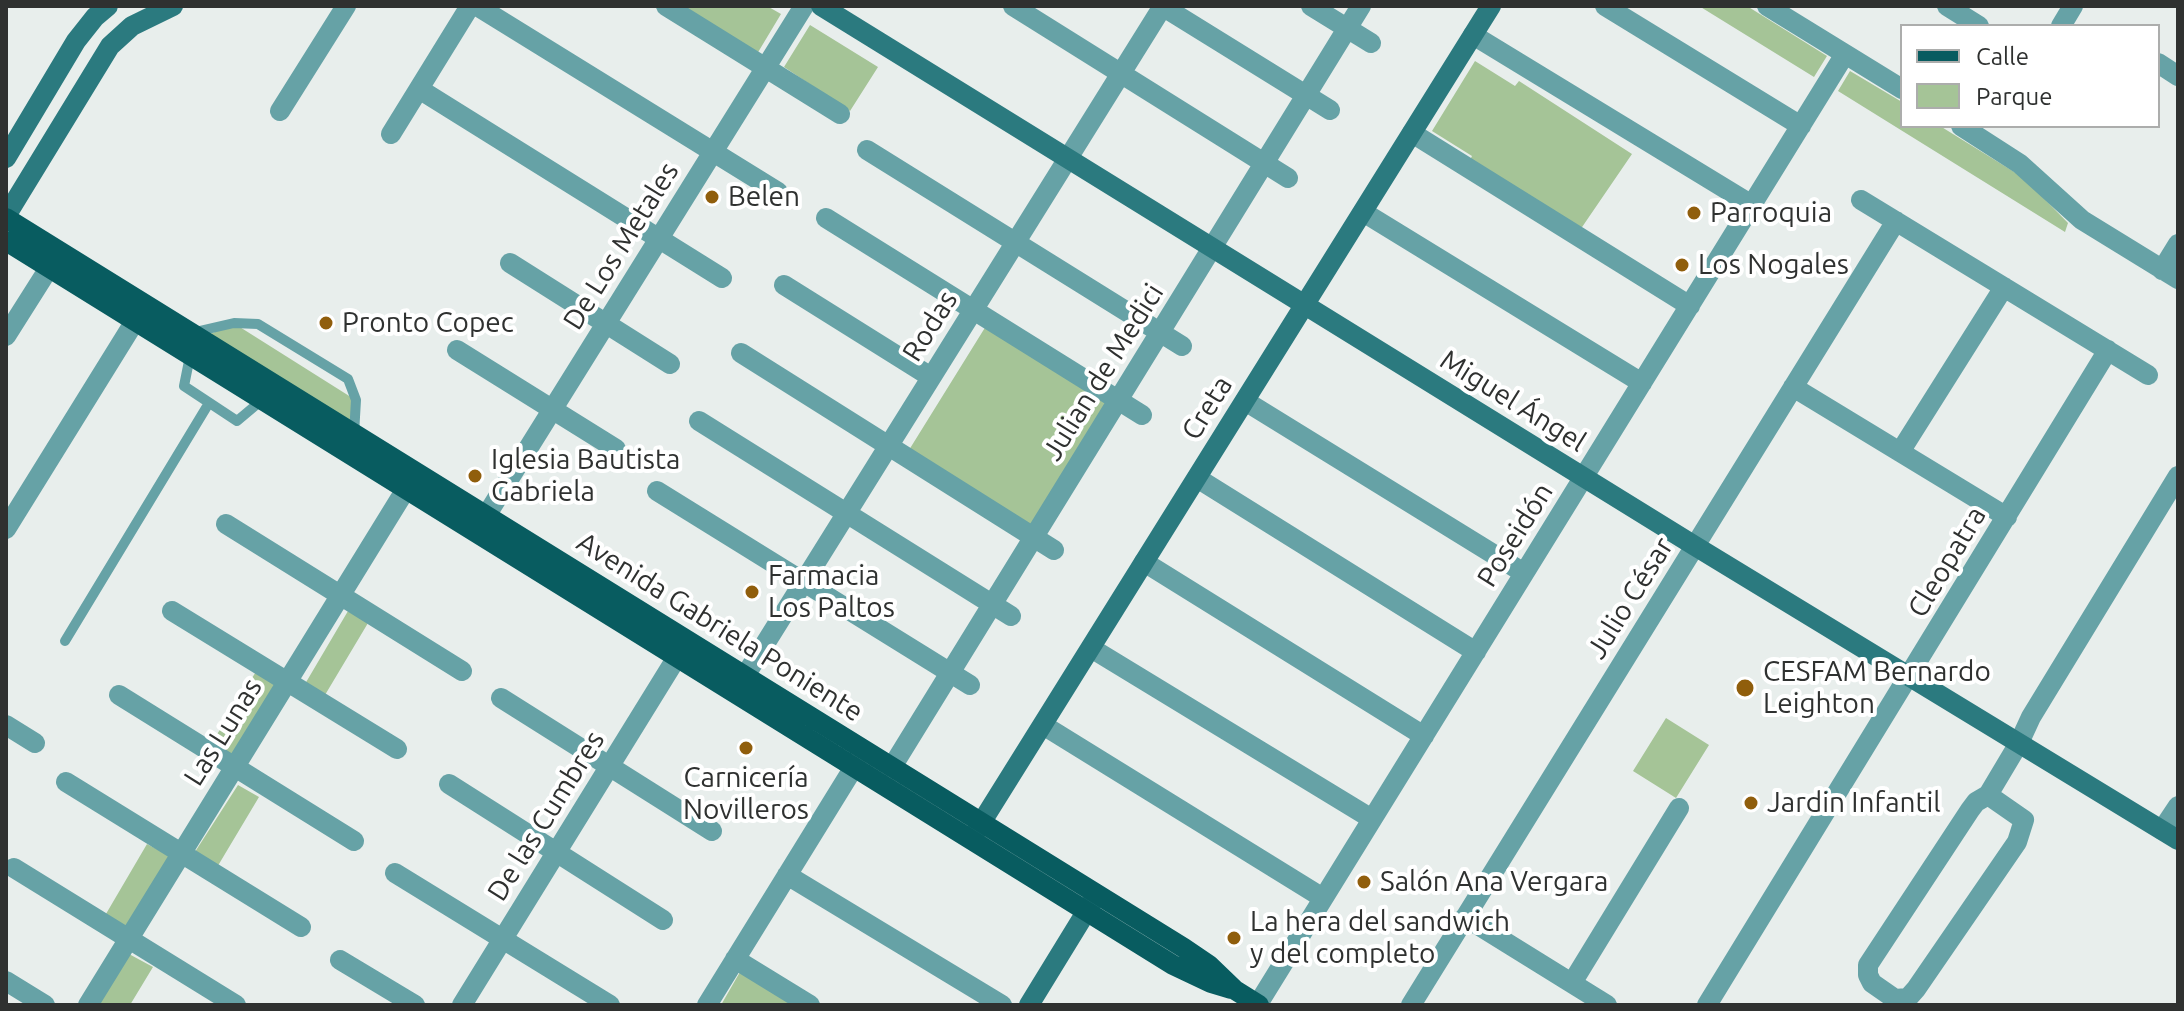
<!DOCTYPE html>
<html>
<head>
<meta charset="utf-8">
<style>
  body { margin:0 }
  #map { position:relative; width:2184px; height:1011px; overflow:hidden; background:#e8eeec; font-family:Ubuntu,sans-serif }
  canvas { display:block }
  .frame { position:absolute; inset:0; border:8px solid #2f3130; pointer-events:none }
  .legend { position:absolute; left:1900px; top:24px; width:260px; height:104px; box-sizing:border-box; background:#fff; border:2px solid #acadac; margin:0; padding:10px 14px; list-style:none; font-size:24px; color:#2f3130 }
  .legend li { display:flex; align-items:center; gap:16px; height:40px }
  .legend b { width:40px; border:2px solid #acadac }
</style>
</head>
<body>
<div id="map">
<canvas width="2184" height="1011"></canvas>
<div class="frame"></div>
<ul class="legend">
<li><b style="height:10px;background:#085c60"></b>Calle</li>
<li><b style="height:22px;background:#a5c497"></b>Parque</li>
</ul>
</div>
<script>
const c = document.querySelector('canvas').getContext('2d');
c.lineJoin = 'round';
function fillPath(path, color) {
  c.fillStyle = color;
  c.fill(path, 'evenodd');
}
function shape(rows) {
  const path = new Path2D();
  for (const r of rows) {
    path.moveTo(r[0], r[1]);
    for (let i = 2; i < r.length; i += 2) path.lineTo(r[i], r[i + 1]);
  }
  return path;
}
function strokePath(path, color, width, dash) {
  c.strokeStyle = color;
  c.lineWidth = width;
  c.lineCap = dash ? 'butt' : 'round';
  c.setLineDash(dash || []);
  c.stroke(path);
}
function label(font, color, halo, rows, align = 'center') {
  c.font = font + ' Ubuntu,sans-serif';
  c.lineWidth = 8;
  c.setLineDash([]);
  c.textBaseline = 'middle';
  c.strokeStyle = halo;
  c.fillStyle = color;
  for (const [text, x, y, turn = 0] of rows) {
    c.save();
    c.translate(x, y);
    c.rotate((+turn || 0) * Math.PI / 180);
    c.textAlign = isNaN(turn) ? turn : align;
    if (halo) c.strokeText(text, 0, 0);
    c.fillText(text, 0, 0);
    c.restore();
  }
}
const green = shape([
  [689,6,767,6,781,14,757,54,687,10],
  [1699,6,1747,6,1827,56,1814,77],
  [810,25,878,67,850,111,784,67],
  [1475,61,1515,86,1519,81,1632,154,1578,233,1469,162,1472,156,1432,131],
  [1850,71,1902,102,1902,126,1940,126,2024,178,2068,223,2065,232,1838,91],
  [235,324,354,399,350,435,195,340],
  [986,326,1109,400,1030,526,909,450],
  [348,611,368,623,325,695,305,684],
  [257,670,277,684,232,757,211,744],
  [1666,718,1709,745,1676,798,1633,771],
  [238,785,259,797,216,869,193,855],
  [147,844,176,859,129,935,103,919],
  [129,954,153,967,130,1005,98,1005],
  [740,972,792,1005,721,1005]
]);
const lane = shape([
  [195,332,234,323,258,324,348,379,356,400,354,434],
  [190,356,184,386,237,421,262,400],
  [65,641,209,403]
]);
const street = shape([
  [477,6,778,192],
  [666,6,840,114],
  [1013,6,1288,178],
  [1162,6,1330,110],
  [1311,6,1371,43],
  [1605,6,1801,126],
  [1767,6,1902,89],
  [1947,6,1979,26],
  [2061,26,2073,6],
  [1473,35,1752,205],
  [2158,63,2178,76],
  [419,89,722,278],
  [280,111,346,6],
  [1961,126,2020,164,2082,220,2178,279],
  [1412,133,1690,306],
  [391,134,470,6],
  [867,150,1182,346],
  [1861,200,2148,375],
  [1363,212,1642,383],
  [826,218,1142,415],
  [510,263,670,364],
  [2162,270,2178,244],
  [784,285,931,377],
  [6,336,49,268],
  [457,350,616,449],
  [741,353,1054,550],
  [1793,387,2007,517],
  [1245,401,1524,573],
  [699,421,1011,616],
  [1900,452,2004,287],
  [1197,478,1476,652],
  [657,491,970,685],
  [486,516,804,6],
  [226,524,462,671],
  [6,529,135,321],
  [1144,562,1424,736],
  [172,611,397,749],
  [1091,648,1372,819],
  [745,676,1163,6],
  [119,695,354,841],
  [501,698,712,831],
  [6,725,35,743],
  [1043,725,1323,898],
  [892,767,1361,6],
  [66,782,301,927],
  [449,784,663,920],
  [1988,795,2024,820,2017,842,1916,989,1908,998,1895,999,1872,983,1868,975,1868,965,1970,810,1976,802,1988,795],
  [1988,795,2019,743,2031,717,2178,476],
  [2162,830,2178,806],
  [14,868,236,1005],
  [395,873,610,1005],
  [787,875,1002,1005],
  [1465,917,1607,1005],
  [735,959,810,1005],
  [340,960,415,1005],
  [6,981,45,1005],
  [1572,983,1679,808],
  [1258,1004,1845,54],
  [88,1005,406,489],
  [462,1005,677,657],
  [707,1005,854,767],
  [1411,1005,1896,221],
  [1707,1005,2108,350]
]);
const secondary = shape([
  [821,6,1695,546,2178,840],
  [6,158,76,41,95,17,108,6],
  [6,216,110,46,132,26,173,6],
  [973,836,1491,6],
  [1029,1005,1094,899]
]);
const primary = shape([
  [6,218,1184,948,1209,965,1235,990,1259,1005],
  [6,241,1173,965,1211,983,1231,989]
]);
const markers = [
  [712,197,8,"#905e0c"],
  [1694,213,8,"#905e0c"],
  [1682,265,8,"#905e0c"],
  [326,323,8,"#905e0c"],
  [475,476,8,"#905e0c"],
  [752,592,8,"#905e0c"],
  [1745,688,10,"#905e0c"],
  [746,748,8,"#905e0c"],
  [1751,803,8,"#905e0c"],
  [1364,882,8,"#905e0c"],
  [1234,938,8,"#905e0c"]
];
const poiNames = [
  ["Belen",728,197],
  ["Parroquia",1710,213],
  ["Los Nogales",1698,265],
  ["Pronto Copec",342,323],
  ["Iglesia Bautista",491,460],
  ["Gabriela",491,492],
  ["Farmacia",768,576],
  ["Los Paltos",768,608],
  ["CESFAM Bernardo",1763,672],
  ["Leighton",1763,704],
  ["Carnicería",746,778,"center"],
  ["Novilleros",746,810,"center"],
  ["Jardin Infantil",1767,803],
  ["Salón Ana Vergara",1380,882],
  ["La hera del sandwich",1250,922],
  ["y del completo",1250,954]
];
const streetNames = [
  ["De Los Metales",621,246,-58],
  ["Rodas",930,326,-58],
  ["Julian de Medici",1103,372,-58],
  ["Miguel Ángel",1513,401,32],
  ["Creta",1207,408,-58],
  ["Poseidón",1515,535,-58],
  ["Cleopatra",1947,562,-59],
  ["Julio César",1630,598,-58],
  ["Avenida Gabriela Poniente",720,627,32],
  ["Las Lunas",223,732,-58],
  ["De las Cumbres",546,816,-58]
];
fillPath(green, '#a5c497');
strokePath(lane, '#66a2a6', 10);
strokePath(street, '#66a2a6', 20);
strokePath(secondary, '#2b7a7f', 20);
strokePath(primary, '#085c60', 20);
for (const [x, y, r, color] of markers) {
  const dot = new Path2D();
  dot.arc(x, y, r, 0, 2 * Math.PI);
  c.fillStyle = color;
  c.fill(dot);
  strokePath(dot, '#fff', 3);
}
label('28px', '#2f3130', '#fff', poiNames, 'left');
label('28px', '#2f3130', '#fff', streetNames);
</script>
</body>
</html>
